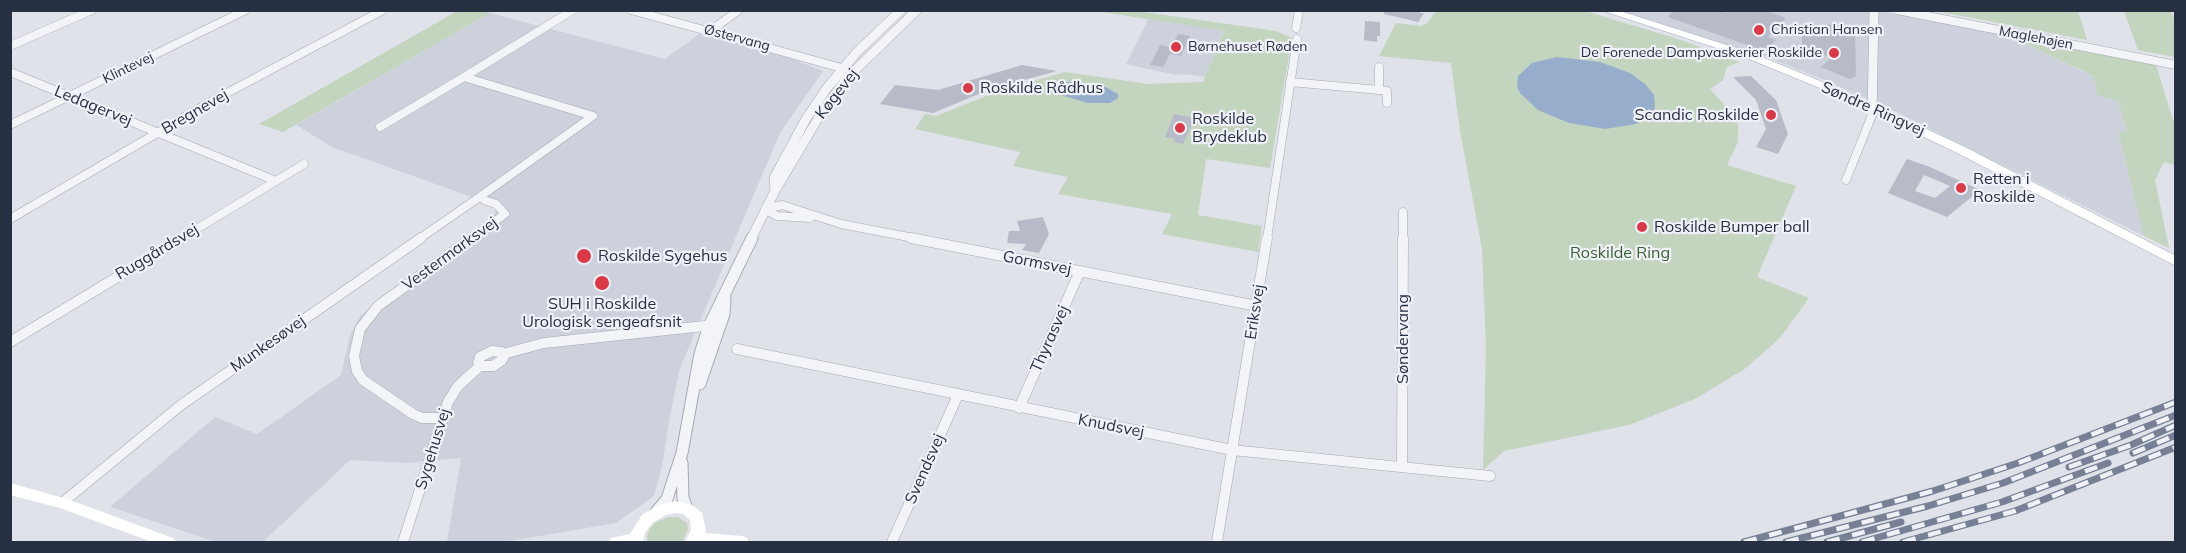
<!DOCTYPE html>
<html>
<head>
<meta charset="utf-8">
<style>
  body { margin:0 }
  #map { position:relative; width:2186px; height:553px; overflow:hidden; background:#dfe2e9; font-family:Mulish,sans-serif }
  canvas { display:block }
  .frame { position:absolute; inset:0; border:12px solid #272f42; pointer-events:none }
</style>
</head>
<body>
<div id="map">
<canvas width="2186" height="553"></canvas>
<div class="frame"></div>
</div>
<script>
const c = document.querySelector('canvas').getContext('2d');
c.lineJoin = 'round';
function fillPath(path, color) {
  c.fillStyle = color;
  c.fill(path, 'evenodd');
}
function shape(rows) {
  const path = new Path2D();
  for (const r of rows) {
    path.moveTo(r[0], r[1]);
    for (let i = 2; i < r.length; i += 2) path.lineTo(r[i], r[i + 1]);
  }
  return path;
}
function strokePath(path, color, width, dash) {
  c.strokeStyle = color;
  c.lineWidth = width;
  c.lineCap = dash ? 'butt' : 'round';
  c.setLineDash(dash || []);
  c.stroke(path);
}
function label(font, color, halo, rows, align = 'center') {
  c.font = font + ' Mulish,sans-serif';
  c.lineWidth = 4.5;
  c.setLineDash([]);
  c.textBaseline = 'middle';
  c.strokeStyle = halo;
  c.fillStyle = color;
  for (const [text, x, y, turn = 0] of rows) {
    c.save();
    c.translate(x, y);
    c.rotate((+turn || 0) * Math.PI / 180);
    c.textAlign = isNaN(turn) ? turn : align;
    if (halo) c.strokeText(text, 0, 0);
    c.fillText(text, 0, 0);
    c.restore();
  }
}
const built = shape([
  [1622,11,1881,11,2010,36,2094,77,2118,101,2127,132,2118,132,2144,236,1890,109,1822,79,1764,56],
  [490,13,665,59,699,34,787,57,823,71,780,133,680,368,670,415,662,467,654,496,616,523,504,542,447,542,461,458,407,463,350,460,263,542,216,542,110,507,215,417,257,434,341,375,350,335,361,315,493,218,497,206,332,147,296,125],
  [1149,18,1224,30,1205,77,1184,74,1176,75,1126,64]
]);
const green = shape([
  [459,10,480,11,490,13,283,132,259,124],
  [1582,10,1681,40,1739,62,1727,67,1723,80,1710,89,1736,118,1738,127,1738,142,1727,165,1796,186,1757,277,1809,298,1780,338,1746,368,1695,399,1629,425,1504,451,1483,470,1486,348,1482,249,1460,131,1451,63,1379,56,1396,23,1421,26,1427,23,1436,11],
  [1096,11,1137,11,1276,31,1292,38,1270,168,1206,159,1198,215,1262,226,1258,252,1162,234,1172,214,1058,194,1068,177,1013,166,1020,152,915,129,925,114,936,116,994,93,1065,72,1148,84,1203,82,1224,31],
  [1936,11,2078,11,2087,40],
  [2163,11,2171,12,2175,20,2175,57,2138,50,2124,11],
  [2010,36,2156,65,2173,120,2175,121,2175,165,2164,162,2155,180,2169,248,2144,236,2118,131,2127,132,2118,101,2098,95,2093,76],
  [669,517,678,517,687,523,688,529,683,540,680,542,648,542,647,536,650,528,656,522]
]);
const water = shape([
  [1557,57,1600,62,1630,73,1645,84,1654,95,1655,107,1653,112,1636,124,1605,129,1569,123,1538,110,1520,93,1517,87,1518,76,1532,63],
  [1068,82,1102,85,1118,94,1118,98,1110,103,1088,103,1054,93,1055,86]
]);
const building = shape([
  [1385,10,1422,10,1420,13,1424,13,1418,22,1384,14],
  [1674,10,1720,10,1728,13,1730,10,1763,10,1786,18,1768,37,1776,40,1767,49,1760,47,1758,49,1668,17],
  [1365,21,1380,22,1380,36,1377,36,1377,42,1364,40],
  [1828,24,1847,28,1847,31,1855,33,1856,76,1850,79,1821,67,1833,57,1802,51,1802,33,1825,35,1826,31,1828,32],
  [1178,34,1190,36,1181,56,1170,54,1163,67,1150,65,1160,45,1171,47],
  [1022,65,1057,71,991,89,933,113,880,104,895,85,938,90],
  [1751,76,1776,100,1788,134,1778,154,1756,147,1766,129,1756,100,1733,77],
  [1174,114,1195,118,1183,144,1173,142,1175,139,1165,137],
  [1907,159,1930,167,1980,190,1947,217,1888,193],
  [1924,175,1950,186,1935,198,1915,191],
  [1043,217,1049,234,1039,253,1022,250,1026,244,1007,243,1009,231,1020,231,1017,221]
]);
const minorFar1 = shape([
  [631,10,849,70],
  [1897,10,2176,65],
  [1296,28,1299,10],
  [710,31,739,10],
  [10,46,92,10],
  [10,72,276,181],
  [1290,82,1379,90,1379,67],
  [1379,90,1387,91,1387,103],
  [10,125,246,10],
  [380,127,464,77],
  [1846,180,1872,115],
  [765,209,782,205,841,224,919,239],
  [765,209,777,216,810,218],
  [10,219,212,101,383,10],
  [180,239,304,164],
  [419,239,481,196],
  [470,239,505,214,496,204,484,200,481,196,593,116,464,77,573,10],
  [1267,239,1297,39],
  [1403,239,1403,212]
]);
const minor = shape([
  [911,238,1257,306],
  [10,342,182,238],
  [737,349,1232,450,1490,476],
  [492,351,501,352,504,356,502,360,493,366,480,366,478,362,480,357,492,351],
  [503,354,544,343,714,325],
  [1019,408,1080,271],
  [443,418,422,418,413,414,363,380,357,371,354,356,360,329,378,306,472,238],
  [1402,467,1403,238],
  [62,503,181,405,421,238],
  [403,542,448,402,458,386,480,366],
  [892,542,958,395],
  [1217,542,1267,238]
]);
const tertiaryFar1 = shape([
  [1872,115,1874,10],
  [775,191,774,178,806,119,827,88,857,52,901,10],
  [751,239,775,191,823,110,847,78,917,10]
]);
const tertiary = shape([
  [700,384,724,314,725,298],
  [682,463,683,498,687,509],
  [656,512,667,499,682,453,700,354,709,326,752,238]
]);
const secondary = shape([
  [10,483,67,499,173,538,176,542,152,542,60,508,10,495,10,483],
  [675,501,692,505,702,513,706,530,705,533,742,536,747,538,749,542,685,542,691,530,690,520,683,514,675,513,666,515,652,523,645,533,643,542,609,542,611,538,630,534,642,515,657,506,675,501]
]);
const primary = shape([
  [1600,10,1617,10,1752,53,1852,94,1965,147,2176,256,2176,266,1957,153,1844,98,1744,57,1600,10]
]);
const rail = shape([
  [2133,453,2176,435],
  [2069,467,2131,445,2176,425],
  [1744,542,1933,491,2018,463,2176,402],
  [1786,542,1928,506,2003,483,2176,415],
  [1827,542,1901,522],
  [1862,542,2002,502,2108,463],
  [1903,542,2015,511,2176,447]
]);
const markers = [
  [1759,30,6,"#d83a47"],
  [1176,47,6,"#d83a47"],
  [1834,53,6,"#d83a47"],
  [968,88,6,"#d83a47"],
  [1771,115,6,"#d83a47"],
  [1180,128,6,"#d83a47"],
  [1961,188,6,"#d83a47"],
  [1642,227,6,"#d83a47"],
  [584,256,8,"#d83a47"],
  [602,283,8,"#d83a47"]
];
const farPoinames = [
  ["Christian Hansen",1771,30],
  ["Børnehuset Røden",1188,47],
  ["De Forenede Dampvaskerier Roskilde",1822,53,"right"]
];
const farStreetnames = [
  ["Østervang",737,38,15],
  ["Maglehøjen",2036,38,11],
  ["Klintevej",128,68,-26]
];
const poiNames = [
  ["Roskilde Rådhus",980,88],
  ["Scandic Roskilde",1759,115,"right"],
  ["Roskilde",1192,119],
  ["Brydeklub",1192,137],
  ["Retten i",1973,179],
  ["Roskilde",1973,197],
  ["Roskilde Bumper ball",1654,227],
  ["Roskilde Sygehus",598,256],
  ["SUH i Roskilde",602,304,"center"],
  ["Urologisk sengeafsnit",602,322,"center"]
];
const streetNames = [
  ["Køgevej",837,94,-52],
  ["Ledagervej",93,106,22],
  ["Søndre Ringvej",1873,109,24],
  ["Bregnevej",195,112,-30],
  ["Ruggårdsvej",157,252,-31],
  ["Vestermarksvej",450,254,-36],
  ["Gormsvej",1037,263,11],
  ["Eriksvej",1255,312,-81],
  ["Thyrasvej",1050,339,-66],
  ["Søndervang",1403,339,-90],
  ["Munkesøvej",268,344,-35],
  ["Knudsvej",1111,426,11],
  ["Sygehusvej",433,449,-73],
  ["Svendsvej",925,469,-66]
];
const parkNames = [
  ["Roskilde Ring",1620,253]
];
fillPath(built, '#cdd1dc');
fillPath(green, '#c3d4bf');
fillPath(water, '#97adcc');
fillPath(building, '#b6bbc7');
strokePath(minorFar1, '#a4a9b4', 9);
strokePath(minor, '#a4a9b4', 11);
strokePath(tertiaryFar1, '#a4a9b4', 10);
strokePath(tertiary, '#a4a9b4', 13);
strokePath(primary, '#9da6b6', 1);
strokePath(minorFar1, '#f2f4f7', 8);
strokePath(minor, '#f2f4f7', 10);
strokePath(tertiaryFar1, '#f2f4f7', 9);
strokePath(tertiary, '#f2f4f7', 11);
fillPath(secondary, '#fff');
fillPath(primary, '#fff');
strokePath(rail, '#778094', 7);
strokePath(rail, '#eff1f7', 4.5, [13]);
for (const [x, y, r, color] of markers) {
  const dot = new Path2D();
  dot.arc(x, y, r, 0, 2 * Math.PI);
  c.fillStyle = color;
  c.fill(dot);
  strokePath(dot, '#eff1f7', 2);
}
label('14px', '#272f42', '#eff1f7', farPoinames, 'left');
label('14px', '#272f42', '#eff1f7', farStreetnames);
label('16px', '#272f42', '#eff1f7', poiNames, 'left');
label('16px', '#272f42', '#eff1f7', streetNames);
label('16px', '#385f33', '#eff1f7', parkNames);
</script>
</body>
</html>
